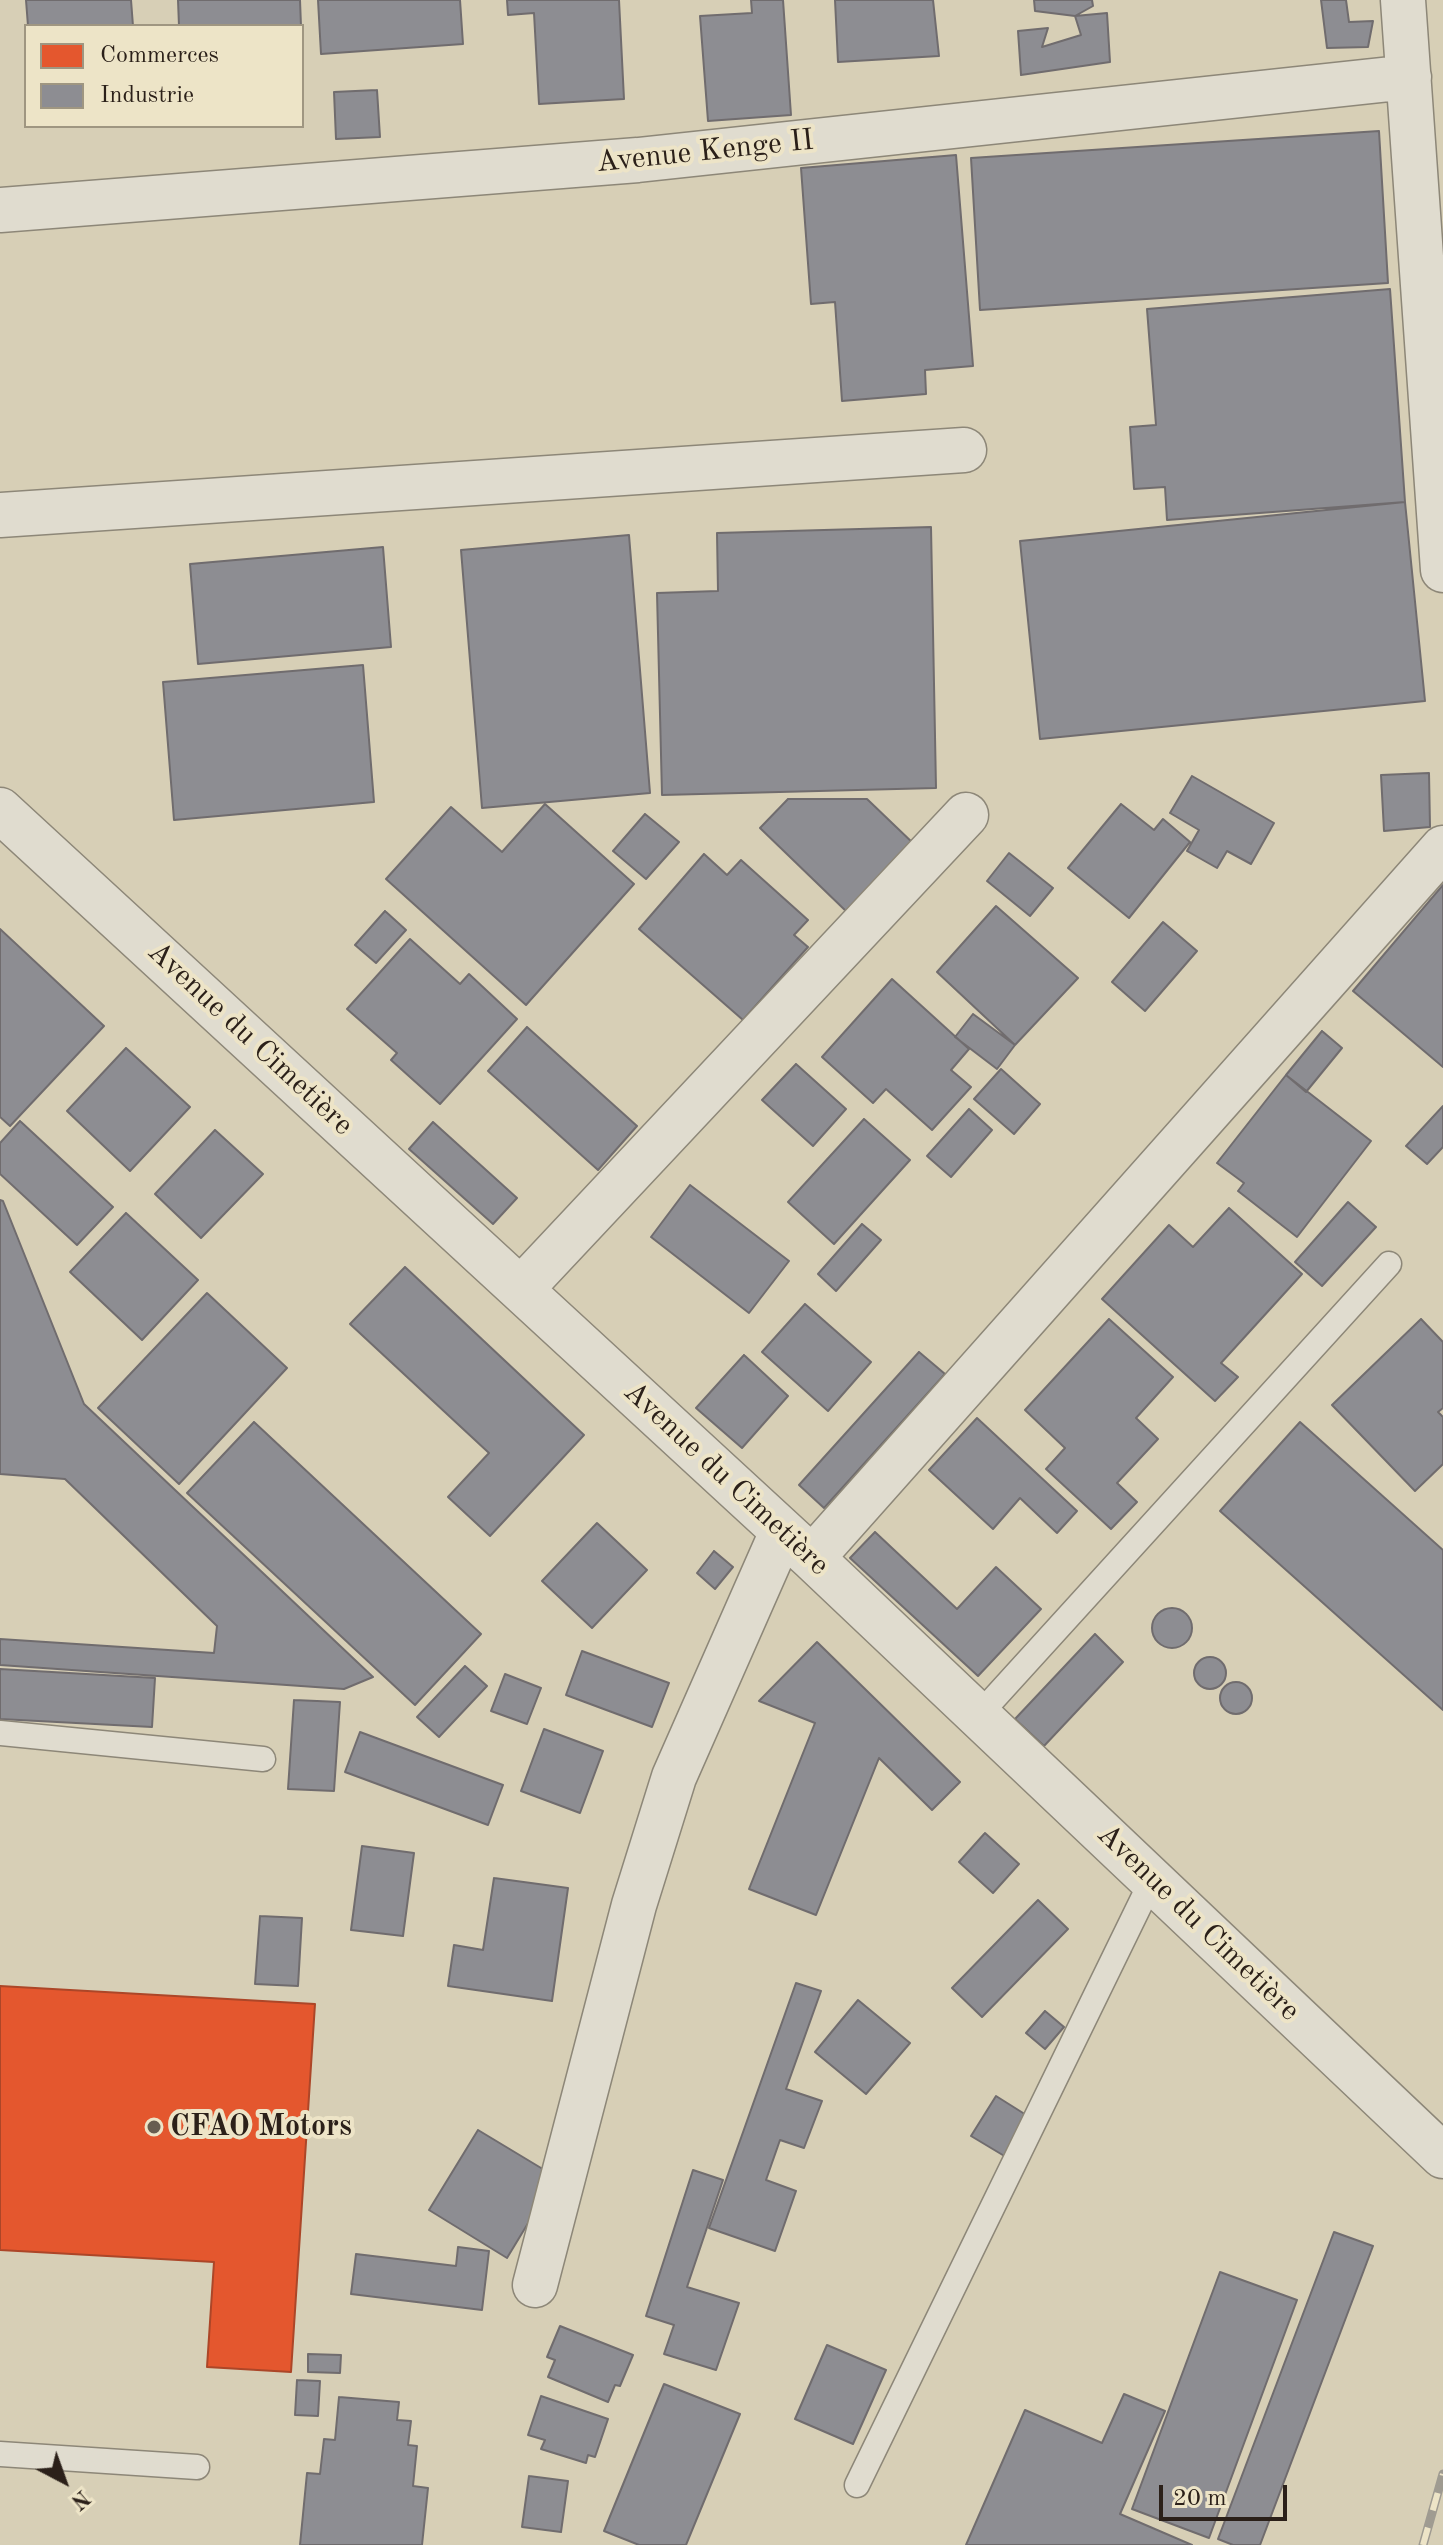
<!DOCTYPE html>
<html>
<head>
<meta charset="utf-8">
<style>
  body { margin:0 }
  #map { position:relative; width:1443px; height:2545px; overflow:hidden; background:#d7cfb6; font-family:"Old Standard TT",serif }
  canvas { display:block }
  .legend { position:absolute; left:24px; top:24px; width:280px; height:104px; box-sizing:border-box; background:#ede4c7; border:2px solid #9f9681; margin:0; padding:10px 14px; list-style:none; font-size:24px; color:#2b2019 }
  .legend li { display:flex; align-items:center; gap:16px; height:40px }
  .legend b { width:40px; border:2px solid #9f9681 }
  .north { position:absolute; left:24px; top:2441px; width:80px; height:80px; -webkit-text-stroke:6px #ede4c7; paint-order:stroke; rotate:139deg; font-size:22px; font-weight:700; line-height:32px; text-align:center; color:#2b2019 }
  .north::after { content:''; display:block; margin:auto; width:28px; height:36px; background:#2b2019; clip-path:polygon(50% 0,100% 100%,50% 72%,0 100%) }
  .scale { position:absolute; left:1159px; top:2485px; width:128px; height:36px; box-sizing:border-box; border:4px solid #2b2019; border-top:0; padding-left:10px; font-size:24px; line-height:28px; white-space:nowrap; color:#2b2019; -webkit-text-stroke:6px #ede4c7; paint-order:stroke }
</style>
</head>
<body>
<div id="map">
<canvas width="1443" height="2545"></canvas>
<ul class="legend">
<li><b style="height:22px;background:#e4572e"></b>Commerces</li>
<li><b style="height:22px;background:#8d8d92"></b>Industrie</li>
</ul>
<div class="north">N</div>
<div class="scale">20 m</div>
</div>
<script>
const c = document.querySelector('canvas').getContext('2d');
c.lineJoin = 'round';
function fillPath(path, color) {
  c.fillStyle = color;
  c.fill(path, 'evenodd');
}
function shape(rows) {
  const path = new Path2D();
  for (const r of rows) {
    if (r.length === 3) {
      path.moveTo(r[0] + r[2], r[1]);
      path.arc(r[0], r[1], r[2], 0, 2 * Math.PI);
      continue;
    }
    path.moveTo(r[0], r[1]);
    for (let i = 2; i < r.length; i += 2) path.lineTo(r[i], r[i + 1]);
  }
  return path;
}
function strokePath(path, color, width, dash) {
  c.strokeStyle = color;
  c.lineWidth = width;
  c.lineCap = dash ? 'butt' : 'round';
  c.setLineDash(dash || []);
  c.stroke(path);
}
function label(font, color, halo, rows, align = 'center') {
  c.font = font + ' "Old Standard TT",serif';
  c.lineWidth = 8;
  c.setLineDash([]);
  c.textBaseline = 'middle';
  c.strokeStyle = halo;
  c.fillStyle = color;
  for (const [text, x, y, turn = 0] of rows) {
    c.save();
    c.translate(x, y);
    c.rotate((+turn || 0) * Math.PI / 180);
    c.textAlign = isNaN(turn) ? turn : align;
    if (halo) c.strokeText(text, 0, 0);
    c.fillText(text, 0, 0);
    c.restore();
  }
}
const shops = shape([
  [0,1986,315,2004,291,2372,207,2367,214,2262,0,2250,0,1986]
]);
const industry = shape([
  [26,0,131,0,133,26,28,26,26,0],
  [178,0,300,0,301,26,179,26,178,0],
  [318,0,460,0,463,44,321,54,318,0],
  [507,0,619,0,624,99,539,104,534,13,508,15,507,0],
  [751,0,783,0,791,115,708,121,700,16,752,13,751,0],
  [835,0,933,0,939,56,838,62,835,0],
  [1034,0,1092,0,1093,6,1075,16,1035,11,1034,0],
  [1321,0,1346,0,1349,22,1373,21,1368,47,1327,48,1321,0],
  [1107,13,1110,62,1021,75,1018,31,1048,28,1042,47,1081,35,1075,16,1107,13],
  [377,90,380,137,336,139,334,92,377,90],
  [1379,131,1388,283,980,310,971,158,1379,131],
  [956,155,973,366,925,370,926,394,842,401,835,302,811,304,801,168,956,155],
  [1390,289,1405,502,1167,520,1165,487,1134,489,1130,427,1156,425,1147,309,1390,289],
  [1405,502,1425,701,1040,739,1020,541,1405,502],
  [931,527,936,788,662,795,657,593,718,591,717,533,931,527],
  [629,535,650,793,482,808,461,550,629,535],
  [383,547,391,647,198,664,190,564,383,547],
  [363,665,374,802,174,820,163,682,363,665],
  [1429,773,1430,827,1384,831,1381,775,1429,773],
  [1192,776,1274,823,1251,864,1227,851,1217,868,1187,851,1199,830,1170,813,1192,776],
  [788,799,867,799,916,846,849,914,760,828,788,799],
  [545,804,634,884,526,1005,386,879,451,807,502,852,545,804],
  [1121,804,1154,830,1163,819,1190,842,1129,918,1068,868,1121,804],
  [645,814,679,842,646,879,613,851,645,814],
  [1009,853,1053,888,1030,916,987,881,1009,853],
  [704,854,727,875,741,860,808,920,794,935,808,947,743,1020,639,929,704,854],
  [1443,885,1443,1067,1353,991,1443,885],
  [996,906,1078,978,1015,1045,937,972,996,906],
  [385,911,406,930,376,963,355,945,385,911],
  [1163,922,1197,951,1145,1011,1112,982,1163,922],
  [0,929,104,1026,10,1126,0,1117,0,929],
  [410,939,460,984,469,974,517,1019,440,1104,391,1060,397,1053,347,1009,410,939],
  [892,979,969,1049,951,1070,971,1087,932,1130,886,1089,873,1103,822,1057,892,979],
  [973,1014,1015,1045,997,1069,955,1037,973,1014],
  [527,1027,637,1126,598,1170,488,1071,527,1027],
  [1322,1031,1342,1048,1306,1092,1286,1075,1322,1031],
  [126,1048,190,1107,130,1171,67,1111,126,1048],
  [796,1064,846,1109,813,1146,762,1100,796,1064],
  [1001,1069,1040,1104,1014,1134,974,1099,1001,1069],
  [1286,1075,1371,1141,1297,1237,1238,1191,1244,1183,1217,1163,1286,1075],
  [1443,1106,1443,1147,1427,1164,1406,1146,1443,1106],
  [969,1109,992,1130,951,1177,927,1156,969,1109],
  [864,1119,910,1160,834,1244,788,1202,864,1119],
  [20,1121,113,1207,77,1245,0,1174,0,1143,20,1121],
  [433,1122,517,1198,493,1224,409,1149,433,1122],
  [215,1130,263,1174,201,1238,155,1194,215,1130],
  [690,1185,789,1261,749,1313,651,1237,690,1185],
  [0,1200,3,1201,84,1404,373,1677,344,1689,0,1665,0,1639,214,1653,217,1626,65,1479,0,1474,0,1200],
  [1348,1202,1376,1227,1322,1286,1295,1262,1348,1202],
  [1229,1208,1302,1274,1221,1363,1238,1377,1215,1401,1102,1299,1169,1225,1193,1247,1229,1208],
  [126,1213,198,1280,142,1340,70,1272,126,1213],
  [862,1224,881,1240,836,1291,818,1274,862,1224],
  [405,1267,584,1435,490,1536,448,1497,489,1453,350,1324,405,1267],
  [207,1293,287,1368,179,1484,98,1408,207,1293],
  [805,1304,871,1362,828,1411,762,1352,805,1304],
  [1109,1319,1173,1377,1136,1418,1158,1439,1117,1483,1137,1502,1111,1529,1046,1469,1065,1448,1025,1410,1109,1319],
  [1421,1319,1443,1342,1443,1408,1438,1412,1443,1417,1443,1464,1415,1491,1332,1405,1421,1319],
  [919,1352,945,1374,824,1508,799,1485,919,1352],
  [744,1355,788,1396,742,1448,696,1408,744,1355],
  [977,1418,1077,1511,1057,1533,1020,1498,993,1529,929,1470,977,1418],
  [254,1422,481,1634,415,1705,187,1493,254,1422],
  [1300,1422,1443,1550,1443,1710,1220,1511,1300,1422],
  [597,1523,647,1570,592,1628,542,1581,597,1523],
  [875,1532,957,1609,996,1567,1041,1609,978,1676,850,1558,875,1532],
  [714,1551,733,1567,715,1589,697,1573,714,1551],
  [1172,1628,20],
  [1095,1634,1123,1662,1044,1746,1015,1719,1095,1634],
  [817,1642,960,1782,932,1810,879,1758,816,1915,749,1889,815,1723,759,1701,817,1642],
  [582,1651,669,1683,652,1727,566,1695,582,1651],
  [1210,1673,16],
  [465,1666,487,1686,439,1737,417,1717,465,1666],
  [0,1669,155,1678,152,1727,0,1719,0,1669],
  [505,1674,541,1688,527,1724,491,1711,505,1674],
  [1236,1698,16],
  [294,1700,340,1702,334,1791,288,1789,294,1700],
  [544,1729,603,1751,580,1813,521,1791,544,1729],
  [360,1732,503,1785,488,1825,345,1772,360,1732],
  [985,1833,1019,1864,993,1893,959,1862,985,1833],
  [362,1846,414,1853,403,1936,351,1930,362,1846],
  [494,1878,568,1888,552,2001,448,1986,454,1945,483,1950,494,1878],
  [1038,1900,1068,1929,982,2017,952,1988,1038,1900],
  [260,1916,302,1918,298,1986,255,1984,260,1916],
  [796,1983,821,1991,786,2089,822,2101,804,2148,780,2140,766,2180,796,2191,775,2251,709,2228,796,1983],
  [858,2000,910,2043,866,2094,815,2052,858,2000],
  [1045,2011,1064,2027,1045,2049,1026,2033,1045,2011],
  [996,2096,1031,2118,1006,2157,971,2136,996,2096],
  [478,2130,556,2177,507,2258,429,2210,478,2130],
  [693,2170,723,2180,687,2287,739,2303,716,2370,664,2354,674,2325,646,2316,693,2170],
  [1334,2232,1373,2246,1260,2545,1233,2545,1218,2539,1334,2232],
  [458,2247,489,2251,482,2310,351,2294,356,2254,456,2266,458,2247],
  [1220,2272,1297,2300,1209,2538,1132,2509,1220,2272],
  [560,2326,633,2355,620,2386,615,2385,608,2402,548,2377,555,2360,547,2357,560,2326],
  [827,2345,886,2370,853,2444,795,2419,827,2345],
  [308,2354,341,2355,340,2373,308,2372,308,2354],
  [297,2380,320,2381,318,2416,295,2415,297,2380],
  [664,2384,740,2414,686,2545,639,2545,604,2531,664,2384],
  [1124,2394,1165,2411,1120,2514,1192,2545,966,2545,1025,2410,1102,2443,1124,2394],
  [541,2396,608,2419,595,2457,588,2455,586,2463,541,2449,545,2440,528,2435,541,2396],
  [339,2397,399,2402,397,2420,411,2421,408,2445,417,2446,413,2486,428,2488,422,2545,300,2545,307,2473,320,2474,324,2439,335,2440,339,2397],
  [529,2476,568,2481,561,2532,522,2527,529,2476]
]);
const lane = shape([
  [978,1716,1389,1264],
  [0,1733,263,1759],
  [0,2454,197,2467],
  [857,2485,1152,1880]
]);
const street = shape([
  [1403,0,1443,570],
  [0,210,638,160,1409,77],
  [0,515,964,450],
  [0,810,812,1558,1443,2156],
  [521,1289,966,815],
  [812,1558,1443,848],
  [535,2285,634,1905,674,1777,782,1532]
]);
const rail = shape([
  [1423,2545,1443,2474]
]);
const markers = [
  [154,2127,8,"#675d50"]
];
const streetNames = [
  ["Avenue Kenge II",705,152,-6],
  ["Avenue du Cimetière",250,1039,43],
  ["Avenue du Cimetière",726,1479,43],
  ["Avenue du Cimetière",1198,1923,44]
];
const poiNames = [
  ["CFAO Motors",170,2127]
];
fillPath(shops, '#e4572e');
strokePath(shops, '#ac4628', 2);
fillPath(industry, '#8d8d92');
strokePath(industry, '#706c6e', 2);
strokePath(lane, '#8d8778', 27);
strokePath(street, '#8d8778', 47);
strokePath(lane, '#e0dccf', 24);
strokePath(street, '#e0dccf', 44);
strokePath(rail, '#9f9b91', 9);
strokePath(rail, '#ede4c7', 6, [18]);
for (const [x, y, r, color] of markers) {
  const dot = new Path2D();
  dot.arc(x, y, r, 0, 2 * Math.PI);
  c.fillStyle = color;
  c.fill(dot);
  strokePath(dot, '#ede4c7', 3);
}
label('30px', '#2b2019', '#ede4c7', streetNames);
label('bold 30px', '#2b2019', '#ede4c7', poiNames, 'left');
</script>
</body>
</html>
